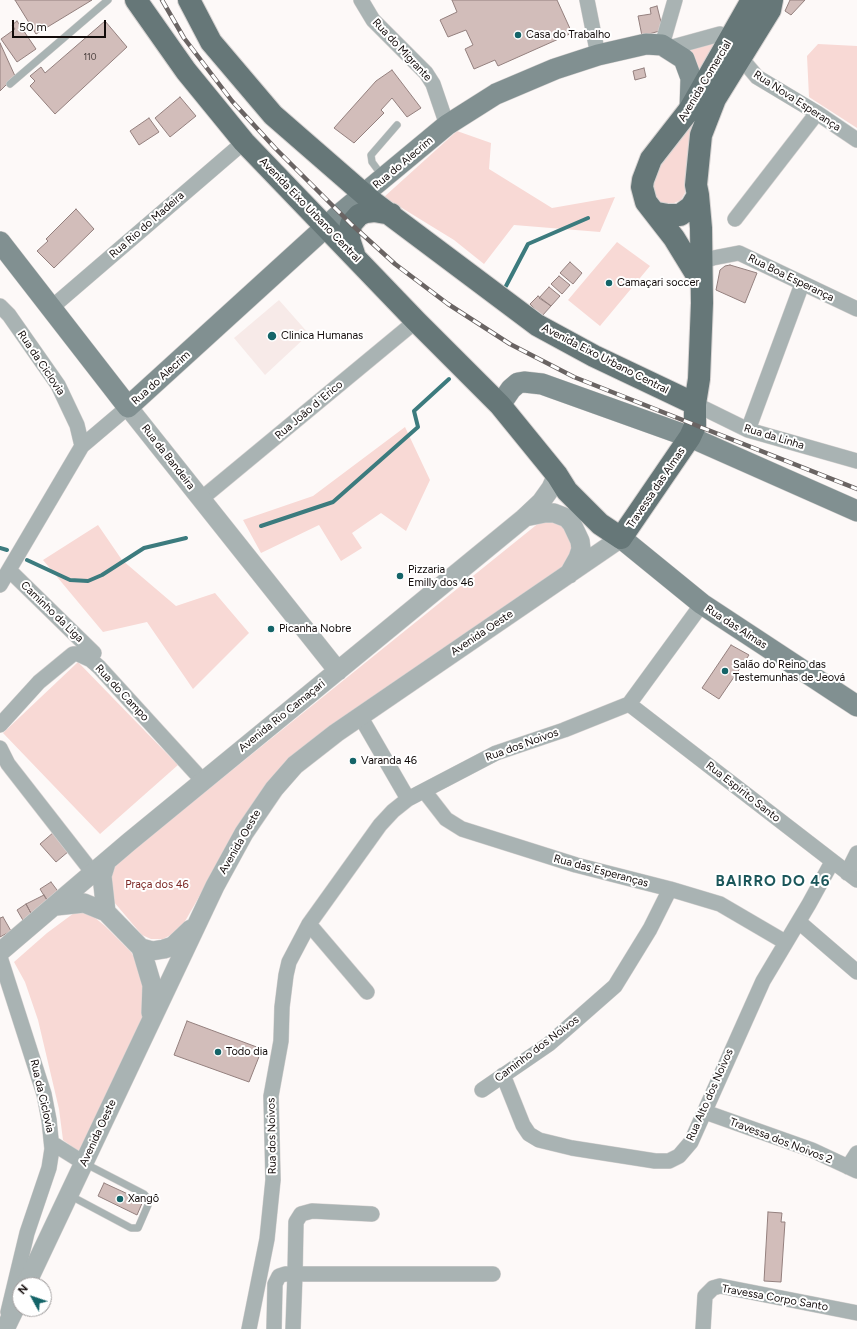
<!DOCTYPE html>
<html>
<head>
<meta charset="utf-8">
<style>
  body { margin:0 }
  #map { position:relative; width:857px; height:1329px; overflow:hidden; background:#fdf9f8; font-family:Figtree,sans-serif }
  canvas { display:block }
  .north { position:absolute; left:12px; top:1277px; width:40px; height:40px; box-sizing:border-box; background:#fff; border:1px solid #a09d9d; border-radius:50%; rotate:310deg; font-size:11px; font-weight:700; line-height:16px; text-align:center; color:#120b0a }
  .north::after { content:''; display:block; margin:auto; width:14px; height:18px; background:#146468; clip-path:polygon(50% 0,100% 100%,50% 72%,0 100%) }
  .scale { position:absolute; left:12px; top:20px; width:94px; height:18px; box-sizing:border-box; border:2px solid #120b0a; border-top:0; padding-left:5px; font-size:12px; line-height:14px; white-space:nowrap; color:#120b0a; -webkit-text-stroke:3px #fff; paint-order:stroke }
</style>
</head>
<body>
<div id="map">
<canvas width="857" height="1329"></canvas>
<div class="north">N</div>
<div class="scale">50 m</div>
</div>
<script>
const c = document.querySelector('canvas').getContext('2d');
c.lineJoin = 'round';
function fillPath(path, color) {
  c.fillStyle = color;
  c.fill(path, 'evenodd');
}
function shape(rows) {
  const path = new Path2D();
  for (const r of rows) {
    path.moveTo(r[0], r[1]);
    for (let i = 2; i < r.length; i += 2) path.lineTo(r[i], r[i + 1]);
  }
  return path;
}
function strokePath(path, color, width, dash) {
  c.strokeStyle = color;
  c.lineWidth = width;
  c.lineCap = dash ? 'butt' : 'round';
  c.setLineDash(dash || []);
  c.stroke(path);
}
function label(font, color, halo, rows, align = 'center') {
  c.font = font + ' Figtree,sans-serif';
  c.lineWidth = 4;
  c.setLineDash([]);
  c.textBaseline = 'middle';
  c.strokeStyle = halo;
  c.fillStyle = color;
  for (const [text, x, y, turn = 0] of rows) {
    c.save();
    c.translate(x, y);
    c.rotate((+turn || 0) * Math.PI / 180);
    c.textAlign = isNaN(turn) ? turn : align;
    if (halo) c.strokeText(text, 0, 0);
    c.fillText(text, 0, 0);
    c.restore();
  }
}
const built = shape([
  [279,300,309,334,265,375,234,338]
]);
const green = shape([
  [722,40,700,77,697,63,680,45],
  [818,44,857,46,857,128,809,97,807,56],
  [695,111,693,148,687,189,681,200,672,204,659,203,650,192,652,175],
  [457,131,491,143,489,169,552,208,615,197,600,232,514,225,484,264,454,240,384,197],
  [617,242,650,266,600,326,568,300],
  [405,427,430,480,406,531,381,513,352,533,362,548,341,561,319,525,261,553,243,520,313,496],
  [540,522,559,522,572,541,570,561,253,803,180,930,163,939,151,939,142,935,108,895,108,878,118,862],
  [98,525,122,560,176,606,215,593,249,633,193,689,147,622,103,632,43,560],
  [78,662,178,765,100,834,3,733],
  [88,912,105,926,131,952,142,971,146,1004,140,1026,82,1154,63,1140,59,1109,38,1020,25,982,14,962,47,933,74,913]
]);
const stream = shape([
  [506,286,528,244,588,218],
  [261,526,333,502,418,427,414,411,449,379],
  [0,548,7,550],
  [27,560,70,580,88,581,102,575,144,548,186,538]
]);
const building = shape([
  [15,0,92,0,36,34,15,0],
  [452,0,557,0,572,33,498,66,495,60,474,69,465,49,473,45,466,30,448,37,440,20,457,12,452,0],
  [790,0,805,0,791,15,785,11,790,0],
  [657,6,663,30,642,36,638,16,651,14,650,8,657,6],
  [17,21,36,49,17,62,1,39,15,29,12,25,17,21],
  [105,21,127,47,55,114,30,86,35,81,30,76,41,67,45,73,105,21],
  [0,43,15,76,0,91,0,43],
  [644,68,646,77,635,80,633,71,644,68],
  [392,70,421,108,407,117,392,98,381,110,384,113,354,143,334,128,376,81,392,70],
  [180,97,196,116,170,137,155,118,180,97],
  [149,118,159,132,139,145,130,131,149,118],
  [76,209,94,229,54,268,37,251,48,241,46,239,76,209],
  [570,262,582,273,573,284,560,273,570,262],
  [730,265,757,273,745,303,716,290,720,270,725,266,730,265],
  [559,276,570,285,562,294,551,284,559,276],
  [549,287,560,296,551,306,539,298,549,287],
  [538,296,551,306,542,316,530,304,538,296],
  [731,645,749,655,719,699,702,688,731,645],
  [54,832,69,851,56,862,40,844,54,832],
  [51,882,60,894,48,902,40,889,51,882],
  [44,895,50,904,33,917,26,904,44,895],
  [26,904,33,917,24,922,17,910,26,904],
  [3,917,11,931,0,937,0,918,3,917],
  [187,1021,262,1049,249,1082,174,1055,187,1021],
  [104,1183,143,1201,137,1215,98,1196,104,1183],
  [768,1212,782,1213,781,1222,785,1222,781,1282,764,1281,768,1212]
]);
const service = shape([
  [10,84,108,0],
  [383,177,372,162,371,155,397,125],
  [69,1195,131,1228,138,1228,148,1205,148,1199,144,1194,84,1163]
]);
const minor = shape([
  [361,0,373,20,426,73,433,84,447,125],
  [587,0,598,55],
  [662,45,675,0],
  [669,48,720,34],
  [741,58,757,77,817,113,857,140],
  [735,219,817,113],
  [702,262,713,258,739,253,857,309],
  [0,306,9,315,58,385,77,425,82,446],
  [51,308,244,142],
  [695,404,748,430,857,461],
  [748,430,802,284],
  [201,499,416,321],
  [9,570,94,653],
  [0,585,82,446,128,407],
  [629,704,857,880],
  [360,716,408,799],
  [0,725,39,682,73,654,78,654,91,660,99,667,203,781],
  [0,748,8,764,93,873],
  [425,792,446,819,462,829,576,865,670,889,720,904,785,942],
  [847,873,857,853],
  [799,922,857,972],
  [309,924,367,992],
  [0,957,44,1094,49,1120,52,1149,49,1168,27,1233,8,1312],
  [503,1075,523,1125,529,1134,539,1140,572,1148,655,1161,669,1161,679,1156,691,1142,763,981,809,904,832,862],
  [482,1090,549,1044,615,986,650,929,670,889],
  [705,1112,812,1150,857,1171],
  [52,1143,84,1163],
  [848,1167,857,1153],
  [372,1214,312,1211,301,1214,296,1222,295,1274,493,1274],
  [249,1329,267,1239,273,1180,271,1096,281,1041,282,1007,286,975,289,962,309,924,380,825,393,811,408,799,496,753,564,730,629,704,702,604],
  [274,1329,275,1284,279,1276,285,1274,295,1274,293,1329],
  [703,1329,705,1296,713,1288,720,1286,857,1313]
]);
const tertiary = shape([
  [128,407,338,671],
  [525,517,545,513,554,513,567,518,572,524,580,541,581,549,578,558,569,574],
  [106,863,102,876,106,912],
  [56,906,84,903,106,912,141,948,152,985,151,1013],
  [141,948,152,951,164,949,173,946,191,929],
  [0,952,129,842,524,518,541,502,551,488,557,475],
  [26,1285,215,886,244,833,274,789,295,765,336,733,621,538],
  [5,1329,20,1298]
]);
const secondary = shape([
  [0,242,128,407,341,213,447,125,496,94,555,69,598,55,646,44,662,45,684,59,691,78,690,109],
  [500,405,511,389,518,383,524,382,542,384,690,437,857,511],
  [621,538,702,604,857,706]
]);
const primary = shape([
  [136,0,186,71,244,142,416,321,500,405,557,475,567,491,600,524,621,538,690,437,695,426,695,404,699,379,702,303,701,228,698,195,696,185,701,135,715,99,770,10,772,0],
  [189,0,211,42,273,115,373,202,537,325,594,356,695,404],
  [657,213,668,215,680,215,691,207,698,195],
  [354,254,349,239,351,224,359,215,366,212,374,211,391,214],
  [701,282,674,238,646,202,642,187,643,180,651,159,690,109,752,0]
]);
const rail = shape([
  [162,0,184,38,232,101,275,148,351,224,395,264,448,304,510,344,574,377,857,489]
]);
const markers = [
  [518,35,4,"#146468"],
  [609,283,4,"#146468"],
  [272,336,5,"#146468"],
  [400,576,4,"#146468"],
  [271,629,4,"#146468"],
  [725,671,4,"#146468"],
  [353,761,4,"#146468"],
  [218,1052,4,"#146468"],
  [120,1199,4,"#146468"]
];
const numberNames = [
  ["110",90,57]
];
const poiNames = [
  ["Casa do Trabalho",526,35],
  ["Camaçari soccer",617,283],
  ["Clinica Humanas",281,336],
  ["Pizzaria",408,570],
  ["Emilly dos 46",408,583],
  ["Picanha Nobre",279,629],
  ["Salão do Reino das",733,665],
  ["Testemunhas de Jeová",733,678],
  ["Varanda 46",361,761],
  ["Todo dia",226,1052],
  ["Xangô",128,1199]
];
const streetNames = [
  ["Rua do Migrante",402,50,47],
  ["Avenida Comercial",705,81,-59],
  ["Rua Nova Esperança",797,101,33],
  ["Rua do Alecrim",403,163,-40],
  ["Avenida Eixo Urbano Central",310,210,46],
  ["Rua Rio do Madeira",147,225,-41],
  ["Rua Boa Esperança",791,278,26],
  ["Avenida Eixo Urbano Central",605,359,27],
  ["Rua da Ciclovia",41,363,56],
  ["Rua do Alecrim",161,378,-42],
  ["Rua João d 'Erico",309,410,-40],
  ["Rua da Linha",774,437,17],
  ["Rua da Bandeira",168,457,52],
  ["Travessa das Almas",656,488,-56],
  ["Caminho da Liga",52,612,44],
  ["Rua das Almas",736,627,33],
  ["Avenida Oeste",482,633,-34],
  ["Rua do Campo",122,693,47],
  ["Avenida Rio Camaçari",282,716,-39],
  ["Rua dos Noivos",522,745,-20],
  ["Rua Espirito Santo",743,792,38],
  ["Avenida Oeste",240,842,-60],
  ["Rua das Esperanças",601,871,15],
  ["Caminho dos Noivos",537,1049,-37],
  ["Rua Alto dos Noivos",710,1095,-66],
  ["Rua da Ciclovia",42,1096,77],
  ["Avenida Oeste",98,1133,-65],
  ["Rua dos Noivos",272,1136,-91],
  ["Travessa dos Noivos 2",781,1141,21],
  ["Travessa Corpo Santo",775,1298,10]
];
const parkNames = [
  ["Praça dos 46",157,885]
];
const districtNames = [
  ["BAIRRO DO 46",773,882]
];
fillPath(built, '#f7eae8');
fillPath(green, '#f8d9d5');
strokePath(stream, '#3c7b7e', 4);
fillPath(building, '#d2bdba');
strokePath(building, '#94807e', 1);
strokePath(service, '#d7d3d2', 8);
strokePath(minor, '#d7d3d2', 16);
strokePath(tertiary, '#d7d3d2', 20);
strokePath(secondary, '#d7d3d2', 22);
strokePath(primary, '#d7d3d2', 24);
strokePath(service, '#a9b3b3', 7);
strokePath(minor, '#a9b3b3', 15);
strokePath(tertiary, '#a9b3b3', 19);
strokePath(secondary, '#819091', 21);
strokePath(primary, '#667778', 22);
strokePath(rail, '#6a6463', 4.5);
strokePath(rail, '#fff', 3, [9]);
for (const [x, y, r, color] of markers) {
  const dot = new Path2D();
  dot.arc(x, y, r, 0, 2 * Math.PI);
  c.fillStyle = color;
  c.fill(dot);
  strokePath(dot, '#fff', 1.5);
}
label('9px', '#423836', null, numberNames);
label('11px', '#120b0a', '#fff', poiNames, 'left');
label('11px', '#120b0a', '#fff', streetNames);
label('11px', '#7b2724', '#fff', parkNames);
c.letterSpacing = '1px';
label('bold 15px', '#1c575b', '#fff', districtNames);
c.letterSpacing = '0px';
</script>
</body>
</html>
